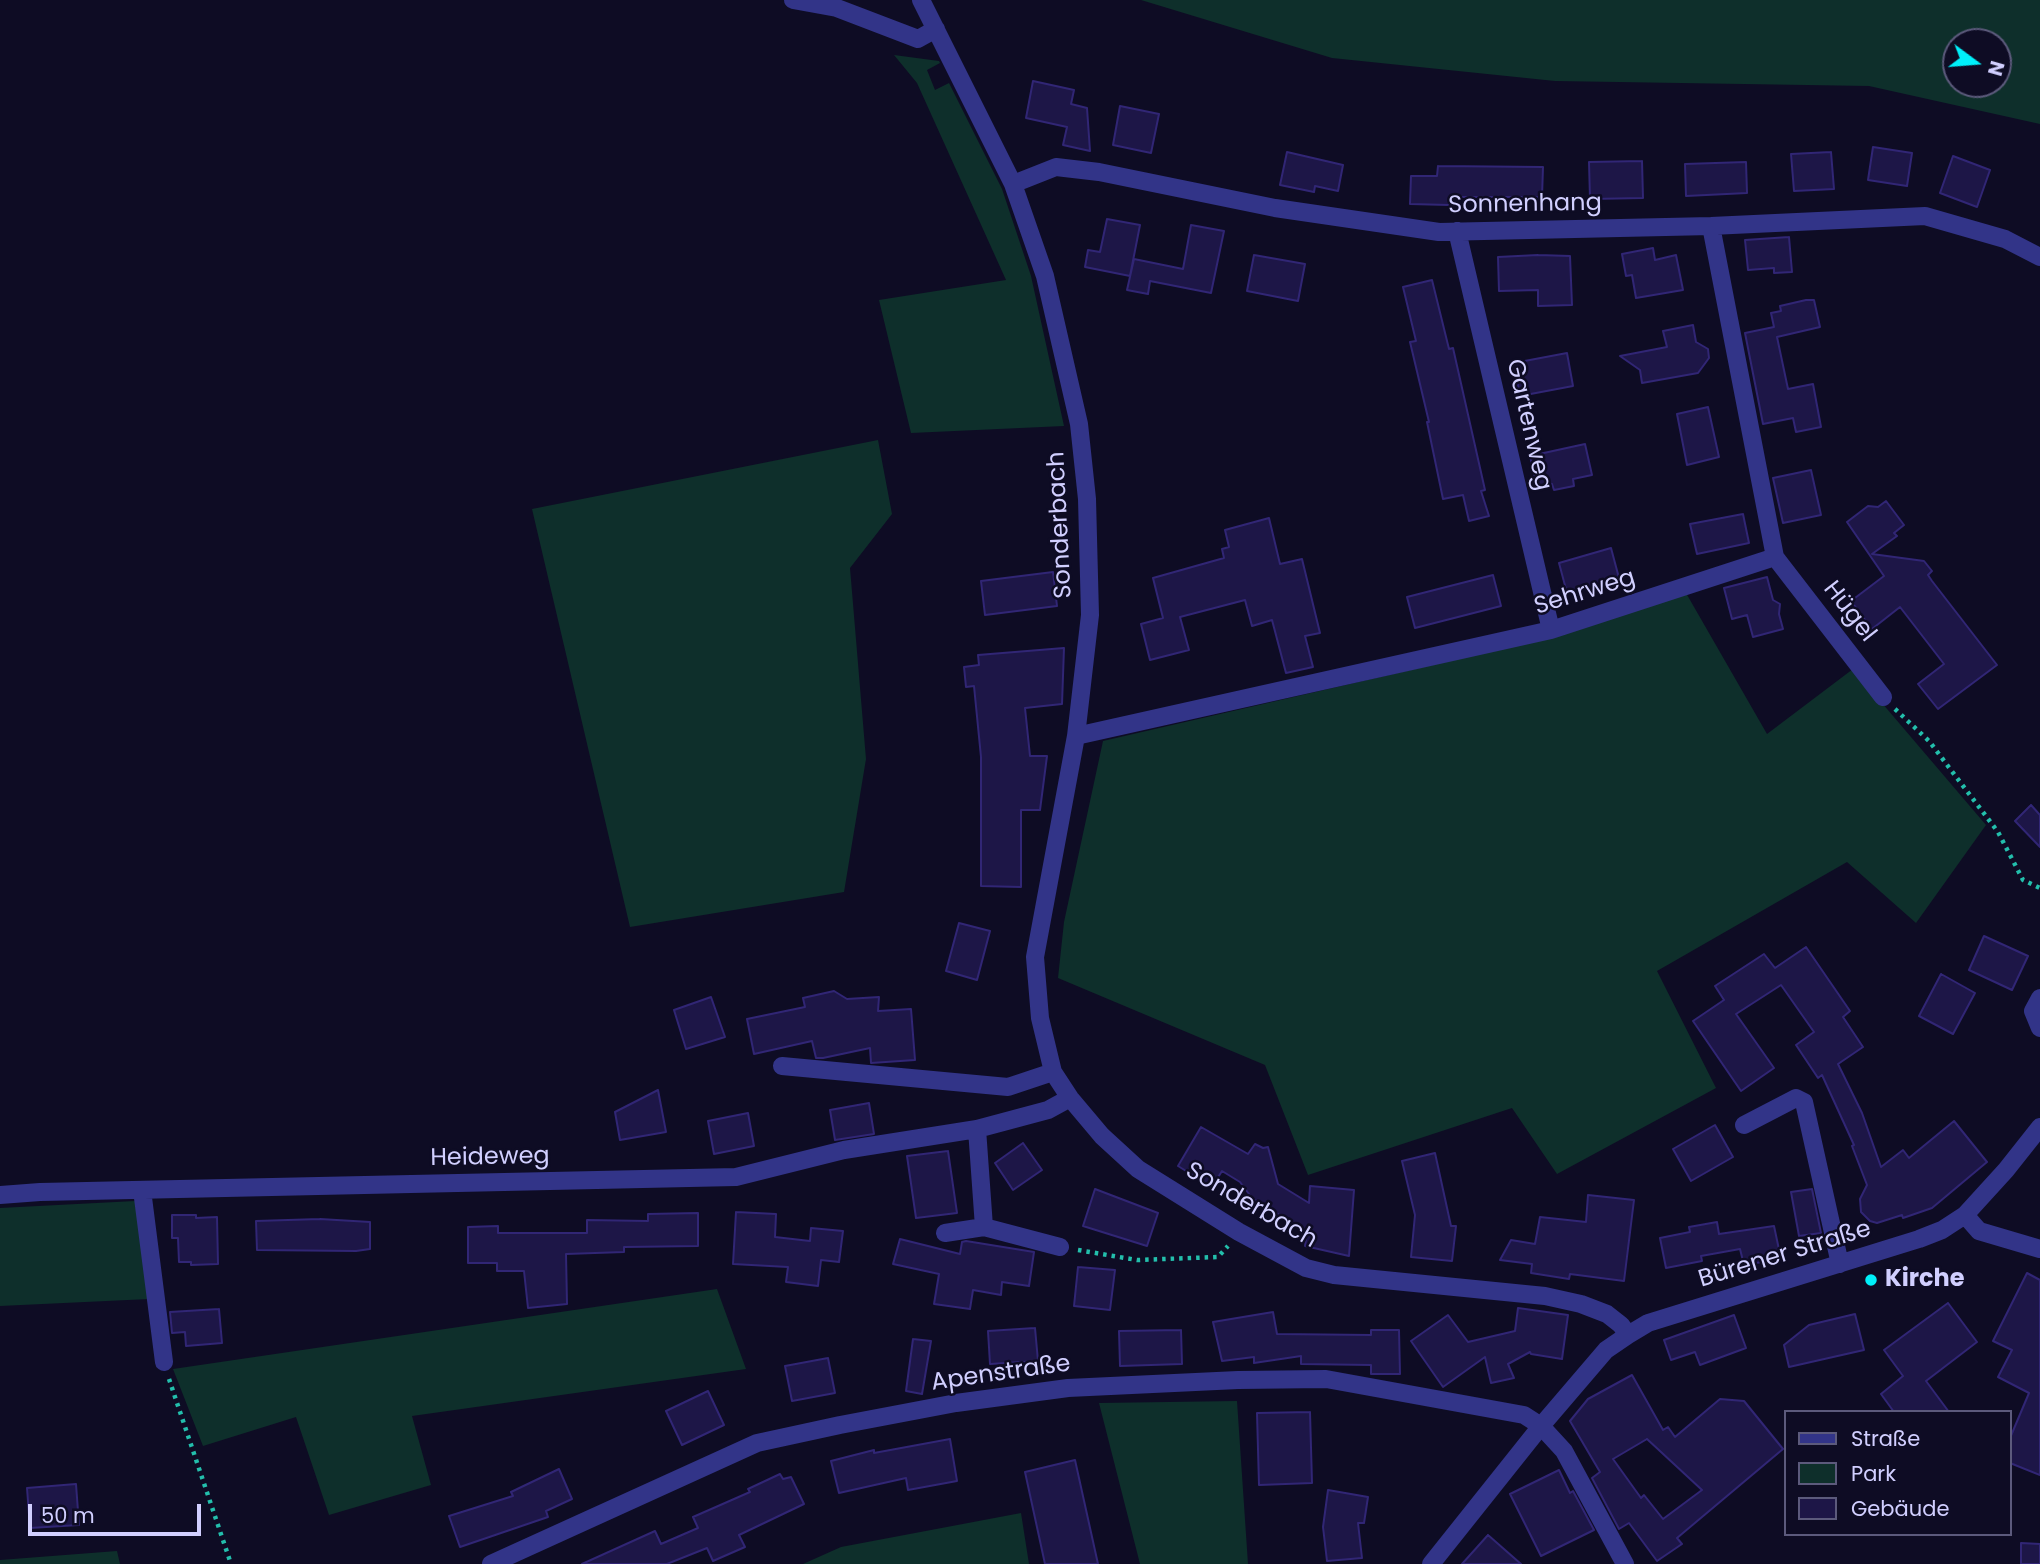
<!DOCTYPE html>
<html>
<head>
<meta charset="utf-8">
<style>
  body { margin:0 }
  #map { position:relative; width:2040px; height:1564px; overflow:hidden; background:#0e0c24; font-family:Poppins,sans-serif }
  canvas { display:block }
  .legend { position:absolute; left:1784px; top:1410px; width:228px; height:126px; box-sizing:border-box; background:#0e0c24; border:2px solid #5c5a7c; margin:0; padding:9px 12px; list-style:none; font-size:21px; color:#d1cfff }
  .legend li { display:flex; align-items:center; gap:14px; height:35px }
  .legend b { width:35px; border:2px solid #5c5a7c }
  .north { position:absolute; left:1942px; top:28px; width:70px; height:70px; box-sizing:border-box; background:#0e0c24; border:2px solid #5c5a7c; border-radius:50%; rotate:106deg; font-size:19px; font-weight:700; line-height:28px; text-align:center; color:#d1cfff }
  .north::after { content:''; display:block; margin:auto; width:24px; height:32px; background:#00f0fa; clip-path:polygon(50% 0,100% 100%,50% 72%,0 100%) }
  .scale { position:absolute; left:28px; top:1504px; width:173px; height:32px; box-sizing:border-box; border:4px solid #d1cfff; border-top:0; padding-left:9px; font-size:21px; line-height:24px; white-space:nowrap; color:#d1cfff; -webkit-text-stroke:5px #0e0c24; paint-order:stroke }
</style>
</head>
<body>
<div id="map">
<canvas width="2040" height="1564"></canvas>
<ul class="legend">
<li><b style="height:9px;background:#323488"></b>Straße</li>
<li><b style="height:19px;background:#0e2f2b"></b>Park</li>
<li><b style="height:19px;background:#1d1647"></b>Gebäude</li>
</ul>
<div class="north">N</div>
<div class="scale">50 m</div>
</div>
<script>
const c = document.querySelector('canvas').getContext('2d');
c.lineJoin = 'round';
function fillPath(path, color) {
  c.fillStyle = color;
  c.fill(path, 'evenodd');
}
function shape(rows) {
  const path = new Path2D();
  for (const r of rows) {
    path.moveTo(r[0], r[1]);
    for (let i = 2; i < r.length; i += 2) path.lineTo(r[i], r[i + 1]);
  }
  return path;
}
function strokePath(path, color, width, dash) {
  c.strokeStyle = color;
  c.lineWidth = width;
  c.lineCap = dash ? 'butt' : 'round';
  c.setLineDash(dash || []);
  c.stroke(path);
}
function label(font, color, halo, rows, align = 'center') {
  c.font = font + ' Poppins,sans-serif';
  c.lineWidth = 5;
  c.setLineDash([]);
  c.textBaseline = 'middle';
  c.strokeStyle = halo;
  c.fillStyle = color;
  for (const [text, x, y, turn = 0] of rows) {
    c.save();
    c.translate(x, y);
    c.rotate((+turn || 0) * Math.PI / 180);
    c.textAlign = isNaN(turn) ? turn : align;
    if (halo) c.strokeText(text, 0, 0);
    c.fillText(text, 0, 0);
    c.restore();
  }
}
const green = shape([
  [1141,0,2040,0,2040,124,1869,86,1555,81,1332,58],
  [1956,42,1998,42,1998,84,1956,84],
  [894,55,939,61,940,63,927,70,935,90,949,83,1002,189,1031,276,1064,426,911,433,879,300,1006,280,917,83],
  [878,440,892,514,850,568,866,759,844,892,630,927,532,509],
  [1686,593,1767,734,1853,669,1986,825,1916,923,1847,862,1657,971,1716,1088,1557,1174,1512,1108,1308,1175,1265,1065,1058,978,1064,922,1103,741,1549,638],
  [135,1201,149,1299,0,1306,0,1208],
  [717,1289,746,1369,412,1416,431,1485,329,1515,296,1417,203,1446,173,1369],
  [1237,1401,1248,1564,1140,1564,1099,1403],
  [1021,1513,1029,1564,803,1564,841,1547],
  [117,1551,120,1564,0,1564,0,1560]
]);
const building = shape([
  [1033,81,1074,90,1071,104,1087,108,1090,151,1063,145,1067,127,1026,118,1033,81],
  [1120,106,1159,114,1151,153,1113,145,1120,106],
  [1873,147,1912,153,1907,186,1868,180,1873,147],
  [1287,152,1343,165,1338,191,1315,186,1314,192,1280,185,1287,152],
  [1831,152,1834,189,1794,191,1791,154,1831,152],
  [1953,156,1990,170,1977,207,1940,193,1953,156],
  [1642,161,1643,198,1590,199,1589,162,1642,161],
  [1746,162,1747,193,1686,196,1685,164,1746,162],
  [1438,166,1543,167,1542,197,1449,197,1449,205,1410,204,1411,176,1437,176,1438,166],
  [1107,219,1140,225,1130,276,1085,267,1088,250,1100,252,1107,219],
  [1191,225,1224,231,1211,293,1150,281,1148,294,1127,290,1134,259,1183,269,1191,225],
  [1789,237,1792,272,1774,273,1774,268,1748,270,1745,240,1789,237],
  [1653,248,1655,260,1676,255,1683,290,1636,298,1632,275,1626,276,1622,254,1653,248],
  [1254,255,1305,264,1298,301,1247,291,1254,255],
  [1538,255,1570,256,1572,305,1538,306,1538,290,1499,291,1498,257,1538,255],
  [1432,280,1449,349,1453,348,1485,490,1481,491,1489,516,1469,521,1463,495,1443,499,1427,422,1429,422,1410,342,1416,341,1403,287,1432,280],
  [1806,300,1814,300,1820,327,1777,337,1788,389,1813,384,1821,427,1796,432,1793,418,1763,424,1745,333,1774,327,1771,313,1781,311,1780,306,1806,300],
  [1693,325,1696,342,1708,349,1709,358,1698,373,1642,383,1640,370,1620,356,1667,347,1663,331,1693,325],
  [1567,353,1573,386,1520,396,1514,363,1567,353],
  [1708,407,1719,457,1687,465,1677,414,1708,407],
  [1585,444,1592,475,1573,479,1574,486,1554,490,1552,484,1537,487,1530,456,1585,444],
  [1811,470,1821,515,1783,523,1773,478,1811,470],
  [1886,501,1904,525,1894,533,1897,536,1872,554,1924,561,1932,571,1928,575,1932,581,1997,665,1938,709,1918,684,1944,664,1900,607,1872,629,1851,601,1884,576,1847,522,1868,506,1878,507,1886,501],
  [1743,514,1749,543,1697,554,1690,524,1743,514],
  [1269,518,1280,564,1302,559,1320,633,1305,636,1313,667,1286,673,1272,620,1252,626,1245,600,1180,617,1189,650,1150,660,1141,624,1163,618,1153,578,1224,558,1222,549,1229,547,1225,530,1269,518],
  [1611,548,1619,578,1567,593,1559,563,1611,548],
  [1053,572,1057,606,985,615,981,581,1053,572],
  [1493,575,1501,606,1415,628,1407,597,1493,575],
  [1767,577,1773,600,1780,604,1779,614,1783,629,1753,637,1747,615,1732,619,1724,588,1767,577],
  [1064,648,1062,704,1025,708,1030,756,1047,756,1040,810,1021,810,1021,887,981,886,981,757,974,686,966,687,964,667,979,665,978,655,1064,648],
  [2031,805,2040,815,2040,847,2015,821,2031,805],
  [959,923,990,931,977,980,946,971,959,923],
  [1984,936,2028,956,2012,990,1969,970,1984,936],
  [1806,947,1850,1011,1843,1017,1863,1047,1838,1064,1862,1113,1881,1167,1903,1150,1909,1158,1954,1121,1987,1162,1932,1208,1903,1218,1902,1215,1877,1223,1870,1221,1861,1212,1860,1199,1867,1185,1852,1146,1854,1145,1822,1075,1818,1078,1796,1045,1814,1032,1781,985,1736,1014,1774,1068,1741,1091,1693,1021,1724,1000,1715,986,1764,954,1775,968,1806,947],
  [1941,974,1975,993,1953,1034,1919,1016,1941,974],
  [834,991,847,999,879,997,878,1011,911,1009,915,1060,871,1063,870,1048,823,1058,816,1058,812,1041,754,1054,747,1019,805,1007,803,998,834,991],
  [711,997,725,1037,686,1049,674,1010,711,997],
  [658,1090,666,1132,620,1140,615,1112,658,1090],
  [869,1103,874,1134,835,1140,830,1110,869,1103],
  [748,1113,754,1146,714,1154,708,1121,748,1113],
  [1715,1125,1733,1157,1691,1181,1673,1149,1715,1125],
  [1201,1127,1248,1154,1255,1144,1263,1148,1268,1147,1278,1184,1309,1203,1310,1186,1354,1190,1349,1256,1305,1246,1307,1232,1252,1198,1240,1182,1222,1171,1212,1187,1178,1166,1201,1127],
  [1023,1143,1042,1170,1013,1190,995,1163,1023,1143],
  [948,1151,957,1213,916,1218,907,1156,948,1151],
  [1435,1153,1451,1226,1456,1226,1452,1261,1411,1257,1415,1215,1402,1161,1435,1153],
  [1095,1189,1158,1213,1147,1246,1083,1226,1095,1189],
  [1812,1189,1821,1233,1799,1236,1791,1192,1812,1189],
  [1588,1195,1634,1200,1624,1281,1570,1274,1569,1279,1531,1273,1532,1264,1500,1260,1511,1240,1535,1244,1540,1217,1586,1222,1588,1195],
  [736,1212,776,1214,775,1237,810,1241,811,1228,843,1231,839,1262,821,1260,818,1286,786,1282,788,1267,733,1264,736,1212],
  [698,1213,698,1246,624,1247,624,1252,566,1254,567,1304,528,1308,524,1271,497,1271,497,1263,468,1263,468,1227,498,1226,498,1233,587,1233,587,1220,648,1221,648,1214,698,1213],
  [172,1215,196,1215,196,1218,217,1217,218,1264,191,1265,191,1262,179,1262,178,1238,172,1238,172,1215],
  [320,1219,370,1222,370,1249,356,1251,257,1250,256,1221,320,1219],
  [1717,1222,1719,1234,1774,1226,1781,1259,1744,1265,1740,1249,1701,1256,1702,1261,1666,1268,1660,1238,1690,1232,1689,1227,1717,1222],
  [900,1239,960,1254,962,1242,966,1241,1034,1252,1029,1286,1002,1282,1001,1295,973,1290,970,1309,934,1304,939,1274,893,1264,900,1239],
  [1078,1267,1115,1270,1110,1310,1074,1306,1078,1267],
  [2027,1273,2040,1280,2040,1475,2010,1463,2010,1438,2029,1393,1998,1377,2012,1350,1993,1341,2027,1273],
  [1948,1303,1977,1342,1926,1381,1949,1412,1894,1412,1881,1394,1903,1376,1884,1350,1948,1303],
  [1518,1308,1568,1315,1562,1359,1531,1354,1530,1352,1508,1364,1514,1378,1491,1383,1485,1357,1443,1387,1411,1341,1448,1315,1468,1342,1515,1331,1518,1308],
  [219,1309,222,1343,186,1346,185,1332,172,1333,170,1312,219,1309],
  [1273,1312,1277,1334,1371,1335,1371,1330,1399,1330,1400,1374,1371,1374,1371,1365,1301,1364,1301,1356,1254,1363,1254,1357,1222,1361,1213,1322,1273,1312],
  [1855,1314,1864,1350,1789,1367,1784,1345,1809,1325,1855,1314],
  [1734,1315,1746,1348,1700,1365,1695,1352,1671,1360,1664,1340,1734,1315],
  [1035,1328,1038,1361,990,1364,988,1331,1035,1328],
  [1181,1330,1182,1364,1120,1366,1119,1331,1181,1330],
  [913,1339,931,1341,922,1394,906,1391,913,1339],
  [828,1358,835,1393,792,1401,785,1366,828,1358],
  [1632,1375,1663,1430,1668,1427,1675,1437,1720,1399,1744,1401,1783,1449,1677,1538,1682,1544,1657,1561,1629,1523,1619,1529,1592,1478,1600,1472,1570,1421,1588,1399,1632,1375],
  [1647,1439,1702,1490,1663,1519,1644,1495,1641,1498,1613,1459,1647,1439],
  [708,1391,724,1425,682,1445,666,1411,708,1391],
  [1310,1412,1312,1483,1259,1485,1257,1413,1310,1412],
  [950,1439,957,1481,908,1490,906,1478,839,1493,831,1461,874,1450,874,1453,950,1439],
  [1075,1460,1098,1564,1045,1564,1025,1472,1075,1460],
  [559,1469,572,1499,546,1511,548,1517,460,1547,449,1516,513,1496,511,1492,559,1469],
  [1559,1470,1570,1493,1573,1491,1594,1530,1541,1556,1510,1494,1559,1470],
  [780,1474,783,1479,791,1477,804,1504,739,1535,745,1547,713,1561,707,1548,667,1564,582,1564,655,1531,661,1544,698,1528,693,1517,750,1492,748,1489,780,1474],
  [76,1484,79,1525,30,1528,27,1488,76,1484],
  [1328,1490,1368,1497,1364,1523,1358,1523,1362,1558,1327,1561,1323,1527,1328,1490],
  [1488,1535,1521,1564,1462,1564,1488,1535],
  [2021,1543,2040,1544,2040,1564,2021,1564,2021,1543]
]);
const path = shape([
  [1895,709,1929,741,1998,832,2023,880,2040,888],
  [1078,1250,1137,1260,1218,1257,1228,1246],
  [169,1379,231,1564]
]);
const minor = shape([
  [793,0,837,8,918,39,936,29],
  [921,0,1013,184,1045,276,1079,424,1087,499,1090,615,1076,736,1035,957,1040,1018,1053,1072,1070,1098,1102,1136,1138,1169,1239,1232,1306,1268,1334,1275,1545,1296,1581,1304,1607,1314,1621,1325,1628,1335],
  [1013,184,1056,167,1099,172,1275,208,1439,232,1711,226,1925,216,2005,239,2040,257],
  [1457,231,1551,630],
  [1775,557,1883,697],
  [1076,736,1551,630,1775,557,1711,226],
  [2040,998,2033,1011,2040,1028],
  [782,1066,1008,1087,1053,1072],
  [1744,1125,1796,1098,1804,1102,1840,1264],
  [977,1129,984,1227],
  [142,1190,164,1362],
  [0,1195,40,1192,736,1177,844,1150,977,1129,1048,1110,1070,1098],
  [1965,1215,1979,1231,2040,1249],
  [945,1233,984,1227,1060,1247],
  [491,1564,757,1443,840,1425,956,1403,1068,1388,1238,1380,1326,1379,1524,1415,1541,1426,1564,1451,1625,1564],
  [1431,1564,1541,1426,1606,1350,1628,1335,1648,1323,1919,1239,1942,1230,1965,1215,2006,1170,2040,1127]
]);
const markers = [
  [1871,1280,7,"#00f0fa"]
];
const streetNames = [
  ["Sonnenhang",1525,205,-1],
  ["Gartenweg",1528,425,77],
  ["Sonderbach",1061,525,-93],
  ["Sehrweg",1585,593,-17],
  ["Hügel",1849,612,52],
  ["Heideweg",490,1158,-1],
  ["Sonderbach",1251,1206,30],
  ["Bürener Straße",1785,1255,-17],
  ["Apenstraße",1001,1374,-8]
];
const poiNames = [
  ["Kirche",1885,1280]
];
fillPath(green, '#0e2f2b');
fillPath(building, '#1d1647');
strokePath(building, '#312675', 2);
strokePath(path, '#23bfac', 4.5, [3.5, 5]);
strokePath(minor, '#323488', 18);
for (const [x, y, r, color] of markers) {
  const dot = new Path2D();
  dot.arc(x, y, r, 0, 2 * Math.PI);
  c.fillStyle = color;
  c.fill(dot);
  strokePath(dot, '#0e0c24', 2.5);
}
label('24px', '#d1cfff', '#0e0c24', streetNames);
label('bold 24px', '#d1cfff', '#0e0c24', poiNames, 'left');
</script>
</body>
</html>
